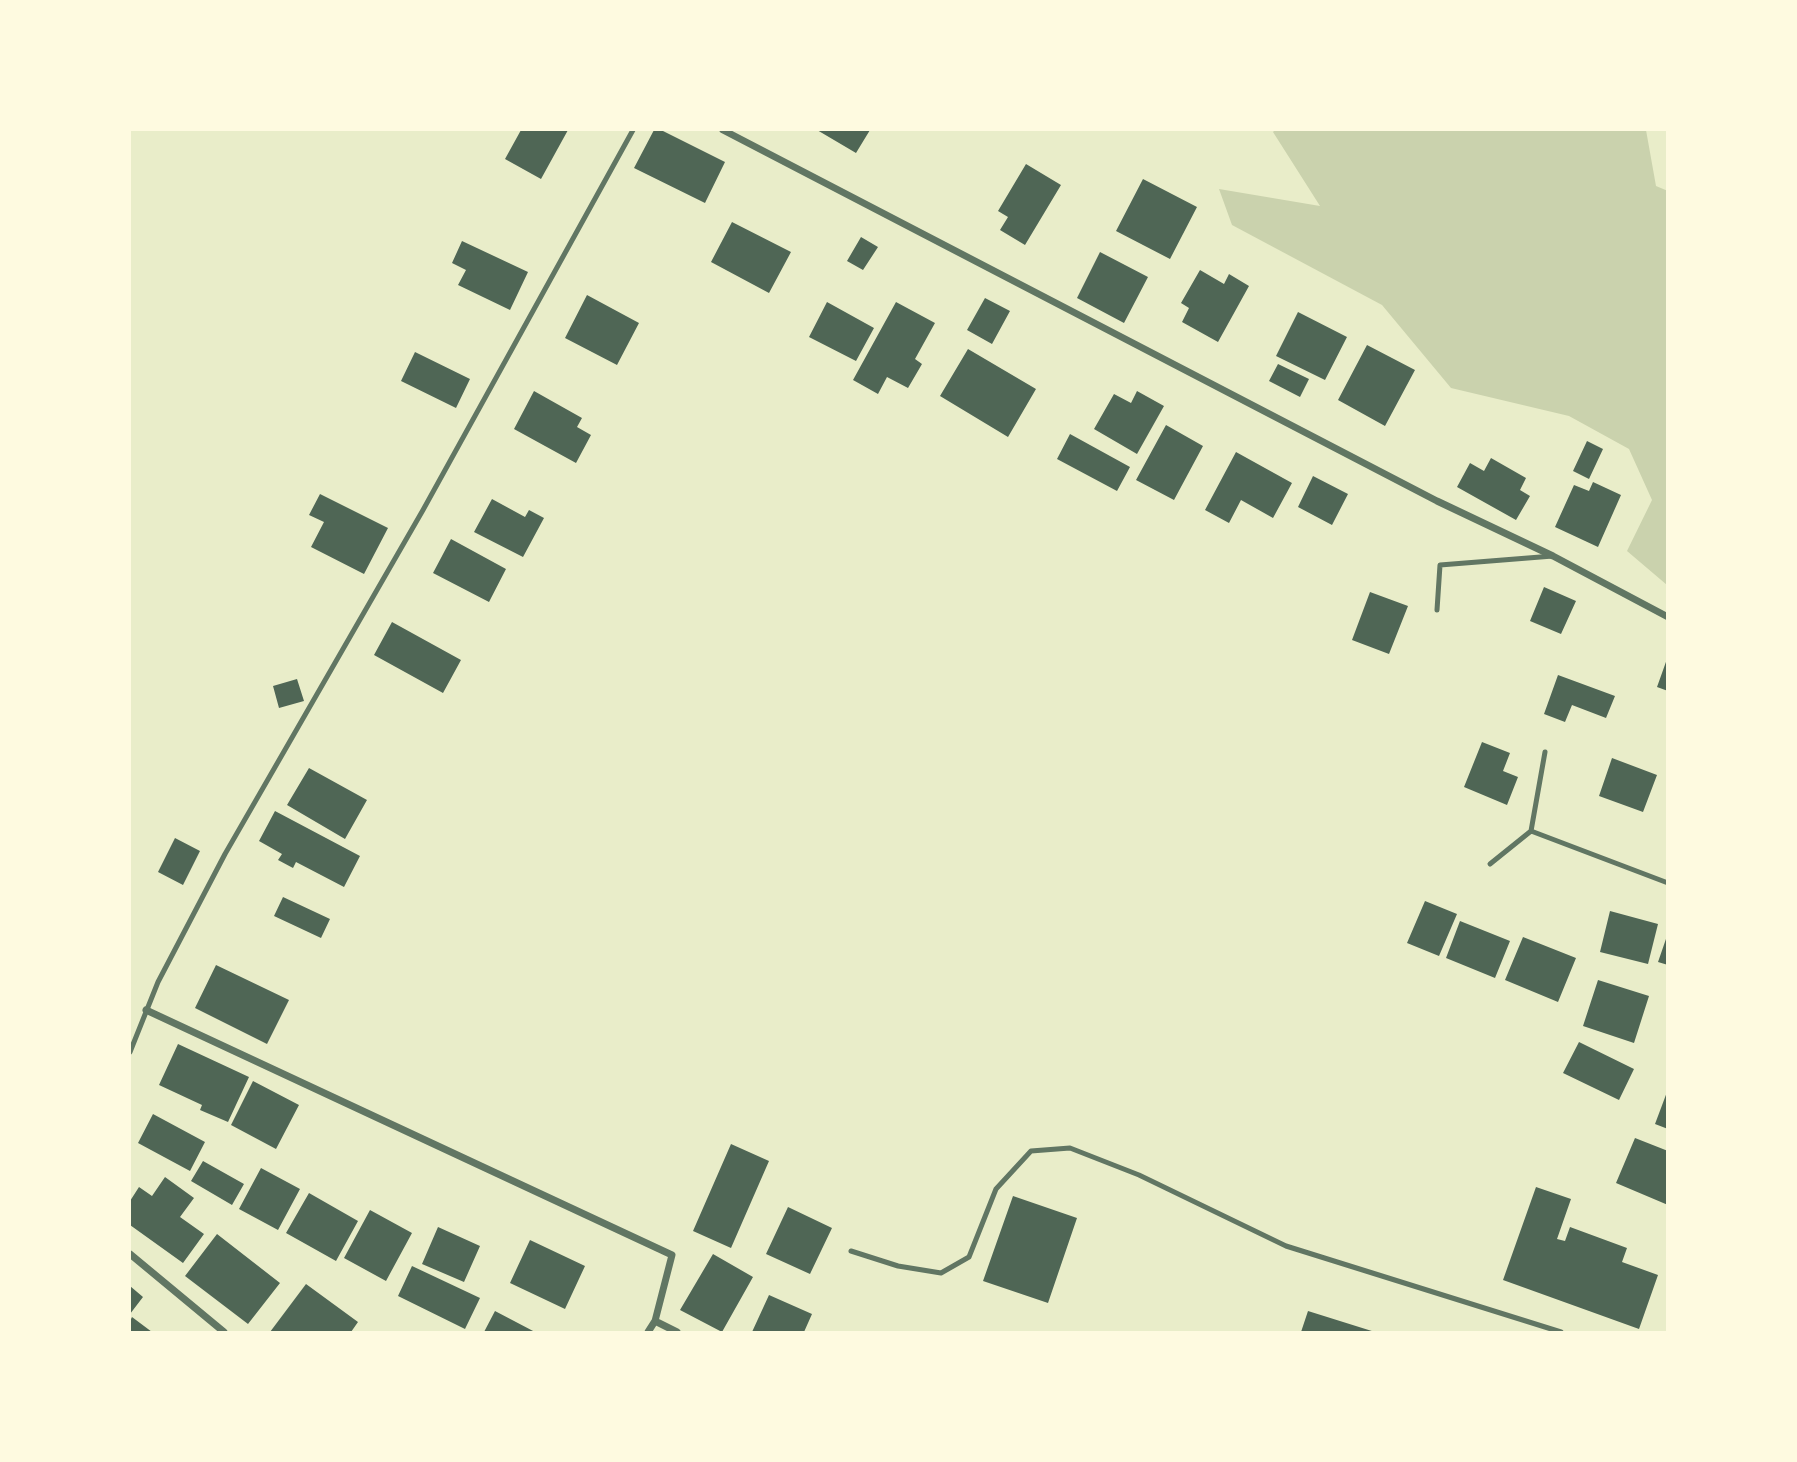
<!DOCTYPE html>
<html>
<head>
<meta charset="utf-8">
<style>
  body { margin:0 }
  #map { position:relative; width:1797px; height:1462px; overflow:hidden; background:#e9edc9; font-family:"Fira Sans Condensed",sans-serif }
  canvas { display:block }
  .frame { position:absolute; inset:0; border:131px solid #fefae0; pointer-events:none }
</style>
</head>
<body>
<div id="map">
<canvas width="1797" height="1462"></canvas>
<div class="frame"></div>
</div>
<script>
const c = document.querySelector('canvas').getContext('2d');
c.lineJoin = 'round';
function fillPath(path, color) {
  c.fillStyle = color;
  c.fill(path, 'evenodd');
}
function shape(rows) {
  const path = new Path2D();
  for (const r of rows) {
    path.moveTo(r[0], r[1]);
    for (let i = 2; i < r.length; i += 2) path.lineTo(r[i], r[i + 1]);
  }
  return path;
}
function strokePath(path, color, width, dash) {
  c.strokeStyle = color;
  c.lineWidth = width;
  c.lineCap = dash ? 'butt' : 'round';
  c.setLineDash(dash || []);
  c.stroke(path);
}
const green = shape([
  [1275,130,1646,130,1656,186,1668,191,1667,585,1627,551,1652,500,1629,449,1569,416,1451,388,1382,305,1232,225,1219,189,1320,206,1273,132]
]);
const building = shape([
  [521,130,568,130,541,179,505,159],
  [654,130,661,130,725,162,705,203,634,168],
  [817,130,870,130,856,153],
  [1026,164,1061,185,1025,245,1000,230,1008,217,998,211],
  [1143,179,1197,207,1170,259,1116,231],
  [732,222,791,252,769,293,711,262],
  [861,237,878,247,863,270,847,261],
  [462,241,528,272,510,310,458,285,466,270,452,263],
  [1100,252,1148,277,1124,323,1077,298],
  [1200,270,1224,284,1229,274,1249,286,1218,342,1182,322,1189,308,1181,303],
  [587,295,639,323,617,365,565,338],
  [985,298,1010,311,992,344,967,330],
  [827,302,874,328,856,361,809,337],
  [896,302,935,323,915,359,922,364,908,388,887,377,878,394,853,380],
  [1298,312,1347,337,1325,380,1276,356],
  [1367,345,1415,370,1385,426,1338,400],
  [968,349,1036,389,1008,437,940,396],
  [415,352,470,379,456,408,401,381],
  [1278,364,1309,379,1300,397,1269,381],
  [534,391,582,418,577,427,591,435,576,463,514,429],
  [1137,391,1164,406,1137,454,1094,429,1114,394,1131,403],
  [1166,425,1203,446,1174,500,1136,480],
  [1070,434,1130,467,1117,491,1057,459],
  [1587,441,1603,449,1589,479,1573,471],
  [1236,452,1292,483,1273,518,1241,500,1229,523,1205,510],
  [1491,458,1526,478,1520,490,1530,496,1516,520,1457,487,1470,463,1484,471],
  [1313,476,1348,494,1332,525,1298,507],
  [1593,482,1621,495,1598,547,1555,527,1574,485,1589,491],
  [320,494,388,528,364,574,311,547,324,522,309,515],
  [492,499,525,517,529,510,544,518,523,557,474,532],
  [451,539,506,569,489,602,433,573],
  [1544,587,1576,601,1561,634,1530,621],
  [1370,592,1408,606,1389,654,1352,640],
  [392,622,461,660,443,693,374,655],
  [1667,659,1668,659,1668,691,1657,687],
  [1558,675,1615,696,1606,718,1572,705,1565,722,1544,714],
  [297,679,304,701,279,708,273,686],
  [1482,742,1510,753,1503,771,1518,777,1507,805,1464,787],
  [1612,758,1657,775,1643,812,1599,796],
  [309,768,367,800,345,839,287,805],
  [275,811,360,856,344,887,296,862,293,868,278,860,282,854,259,841],
  [175,838,200,851,183,885,158,872],
  [283,897,330,919,321,938,274,916],
  [1425,901,1457,914,1439,956,1407,943],
  [1610,911,1658,924,1648,964,1600,952],
  [1460,921,1510,941,1495,978,1446,958],
  [1667,936,1668,936,1668,965,1658,962],
  [1523,937,1576,958,1558,1002,1505,980],
  [216,965,289,1000,267,1044,195,1008],
  [1598,980,1649,996,1634,1043,1583,1026],
  [1579,1042,1634,1069,1619,1100,1563,1073],
  [178,1044,249,1077,228,1122,200,1110,202,1105,159,1085],
  [253,1081,299,1105,276,1149,231,1125],
  [1667,1092,1668,1092,1668,1129,1655,1124],
  [153,1114,205,1142,190,1171,138,1143],
  [1635,1138,1668,1151,1668,1205,1616,1183],
  [731,1144,769,1161,731,1248,693,1231],
  [203,1161,244,1184,232,1205,191,1181],
  [261,1168,300,1189,278,1230,239,1209],
  [165,1177,194,1198,180,1217,204,1234,183,1263,130,1225,130,1201,139,1187,152,1196],
  [1536,1187,1571,1199,1557,1239,1565,1241,1570,1227,1627,1248,1622,1262,1658,1275,1639,1329,1503,1280],
  [309,1193,358,1221,336,1261,286,1233],
  [1013,1196,1077,1218,1048,1303,983,1281],
  [788,1207,832,1228,810,1274,766,1254],
  [370,1210,412,1233,386,1281,344,1258],
  [438,1227,480,1246,464,1282,422,1264],
  [217,1234,280,1283,248,1324,185,1276],
  [530,1240,585,1266,565,1309,510,1283],
  [713,1254,753,1277,722,1332,680,1310],
  [412,1266,480,1298,465,1329,398,1296],
  [306,1284,358,1322,351,1332,270,1332],
  [130,1286,143,1297,130,1314],
  [769,1295,812,1314,804,1332,752,1332],
  [495,1311,535,1332,484,1332],
  [1308,1311,1375,1332,1301,1332],
  [132,1317,152,1332,130,1332,130,1321]
]);
const service = shape([
  [1437,610,1440,565,1553,556],
  [1545,752,1531,831,1668,883],
  [1490,864,1531,831],
  [130,1052,158,982,225,854,423,510,633,130],
  [851,1251,898,1266,941,1273,969,1257,996,1189,1031,1151,1070,1148,1139,1175,1286,1246,1561,1332]
]);
const minor = shape([
  [723,130,1437,501,1553,556,1668,617],
  [146,1010,672,1255,655,1321,677,1332],
  [130,1254,224,1332],
  [648,1332,655,1321]
]);
fillPath(green, '#cad2ad');
fillPath(building, '#4f6655');
strokePath(service, '#617663', 5);
strokePath(minor, '#617663', 7);
</script>
</body>
</html>
